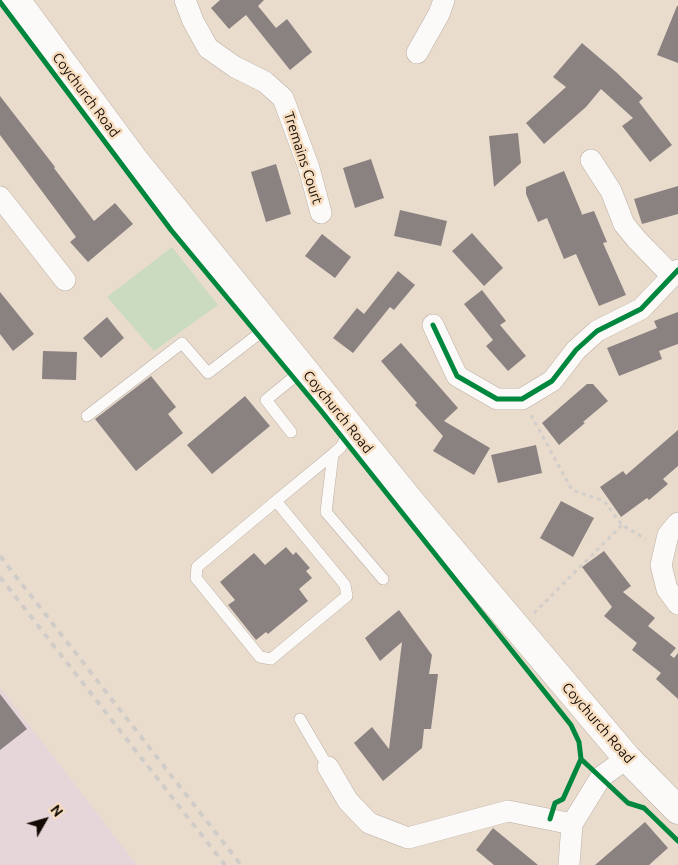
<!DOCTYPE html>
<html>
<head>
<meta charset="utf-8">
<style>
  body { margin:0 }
  #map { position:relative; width:678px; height:865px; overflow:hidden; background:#eadccd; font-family:Ubuntu,sans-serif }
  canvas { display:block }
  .north { position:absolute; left:20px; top:795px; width:50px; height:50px; -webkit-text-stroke:4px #f7ddc0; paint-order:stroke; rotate:52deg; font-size:14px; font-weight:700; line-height:20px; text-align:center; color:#130a03 }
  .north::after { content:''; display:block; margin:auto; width:18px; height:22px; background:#130a03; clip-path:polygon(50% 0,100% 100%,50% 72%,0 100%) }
</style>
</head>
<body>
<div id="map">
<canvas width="678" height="865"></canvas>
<div class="north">N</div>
</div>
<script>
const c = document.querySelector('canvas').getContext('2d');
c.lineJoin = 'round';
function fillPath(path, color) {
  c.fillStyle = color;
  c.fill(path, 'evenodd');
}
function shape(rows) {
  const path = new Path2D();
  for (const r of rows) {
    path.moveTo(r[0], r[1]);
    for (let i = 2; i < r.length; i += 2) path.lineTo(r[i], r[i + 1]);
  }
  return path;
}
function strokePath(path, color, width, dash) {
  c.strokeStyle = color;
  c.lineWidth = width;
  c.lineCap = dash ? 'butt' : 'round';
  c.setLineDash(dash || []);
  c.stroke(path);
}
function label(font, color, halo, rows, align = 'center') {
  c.font = font + ' Ubuntu,sans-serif';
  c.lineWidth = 5;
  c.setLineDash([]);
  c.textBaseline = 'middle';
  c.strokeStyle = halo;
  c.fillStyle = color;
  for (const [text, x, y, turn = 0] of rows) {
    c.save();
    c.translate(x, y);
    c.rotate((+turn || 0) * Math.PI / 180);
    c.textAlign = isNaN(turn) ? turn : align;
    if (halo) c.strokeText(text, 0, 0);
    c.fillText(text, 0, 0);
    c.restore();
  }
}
const industrial = shape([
  [0,687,137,865,0,865]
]);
const green = shape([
  [172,247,218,305,154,351,107,297]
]);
const building = shape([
  [220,0,264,0,258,6,276,28,287,19,312,52,290,70,246,15,229,29,211,8],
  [677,6,678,6,678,63,657,55],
  [582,43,616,72,643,98,639,102,672,145,650,162,622,126,633,118,601,89,586,107,544,144,526,123,566,87,553,77],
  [0,96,55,167,54,168,94,221,115,203,133,224,88,262,70,242,76,237,0,135],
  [518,133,521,163,494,187,489,136],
  [371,159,384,198,355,208,343,168],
  [276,164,291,214,266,222,251,172],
  [564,171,582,214,581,215,594,211,607,242,603,243,626,295,599,306,576,254,564,259,547,218,538,222,526,194,526,187],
  [678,186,678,214,642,224,634,199],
  [400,210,447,221,441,246,394,236],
  [472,233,503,268,484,286,452,251],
  [322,234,351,257,335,278,305,256],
  [398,271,415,285,394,310,390,307,353,353,333,338,357,308,364,314],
  [482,290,506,321,500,325,526,356,508,371,486,346,493,340,464,304],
  [0,292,34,334,13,351,0,334],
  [678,312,678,344,659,351,662,359,619,376,607,348,657,328,654,321],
  [107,317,124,338,101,358,83,338],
  [401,343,458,408,444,421,490,448,474,475,433,451,443,436,415,405,417,403,381,361],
  [43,351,77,352,76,380,42,379],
  [151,376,176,407,168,414,183,433,136,471,95,419],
  [587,384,593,384,608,401,583,422,585,423,559,445,542,423],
  [245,396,270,426,212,474,187,445],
  [678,430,678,466,663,479,668,484,649,500,647,498,621,517,600,487,623,471,626,475],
  [536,445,542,473,498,483,491,455],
  [561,501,594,518,573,557,540,538],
  [286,547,293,555,296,552,310,568,306,571,312,578,299,589,308,601,268,634,266,632,256,640,228,605,235,600,220,582,254,553,265,565],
  [604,551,631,586,623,592,655,618,648,626,676,648,670,655,674,658,678,653,678,699,656,679,661,673,632,650,637,643,604,616,612,607,582,567],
  [399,610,432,655,429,674,438,674,431,729,424,729,422,748,383,781,354,743,372,727,389,749,402,642,380,661,365,638],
  [0,694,27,729,0,750],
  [645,822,668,848,649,865,595,865],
  [493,828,538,865,494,865,476,850]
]);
const path = shape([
  [531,415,572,490,604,501,622,525,646,539],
  [534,613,622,525]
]);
const service = shape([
  [87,416,182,343,208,373,269,326],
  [291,432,266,400,304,369],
  [333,454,326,512,383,579],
  [276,501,345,585,347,596,271,659,260,657,196,578,197,567,276,501,333,454,341,447,351,428],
  [300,719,328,767]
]);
const minor = shape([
  [185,0,193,21,208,48,235,67,265,82,283,98,309,168,321,213],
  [417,53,439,14,444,0],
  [591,160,611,191,624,224,637,240,672,276],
  [0,197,65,280],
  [433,325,457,376,497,399,522,399,552,381,576,350,597,331,641,309,678,270],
  [678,523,668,535,661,565,667,589,678,604],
  [328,767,348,801,369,823,408,838,508,811,572,824],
  [569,865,572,824,601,777,627,758]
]);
const secondary = shape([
  [16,0,135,161,410,501,627,758,678,810]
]);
const rail = shape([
  [0,556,241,865],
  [0,577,225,865]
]);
const cycleway = shape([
  [0,2,171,230,322,412,571,725,579,742,581,759,628,803,644,808,678,841],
  [433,325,457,376,497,399,522,399,552,381,576,350,597,331,641,309,678,270],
  [550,819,555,803,563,799,581,759]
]);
const streetNames = [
  ["Coychurch Road",86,95,53],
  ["Tremains Court",303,158,72],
  ["Coychurch Road",338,412,51],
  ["Coychurch Road",598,723,49]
];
fillPath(industrial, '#e7d6d9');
fillPath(green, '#cadbbf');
fillPath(building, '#8a8281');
strokePath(service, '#baafa4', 12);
strokePath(minor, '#baafa4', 22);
strokePath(secondary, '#baafa4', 29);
strokePath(path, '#d2ceca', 3, [4, 4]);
strokePath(service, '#fcfaf8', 11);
strokePath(minor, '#fcfaf8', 21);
strokePath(secondary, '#fcfaf8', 28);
strokePath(rail, '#d0cdc8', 4, [6, 6]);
strokePath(cycleway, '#00873e', 5);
label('14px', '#130a03', '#f7ddc0', streetNames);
</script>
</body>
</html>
